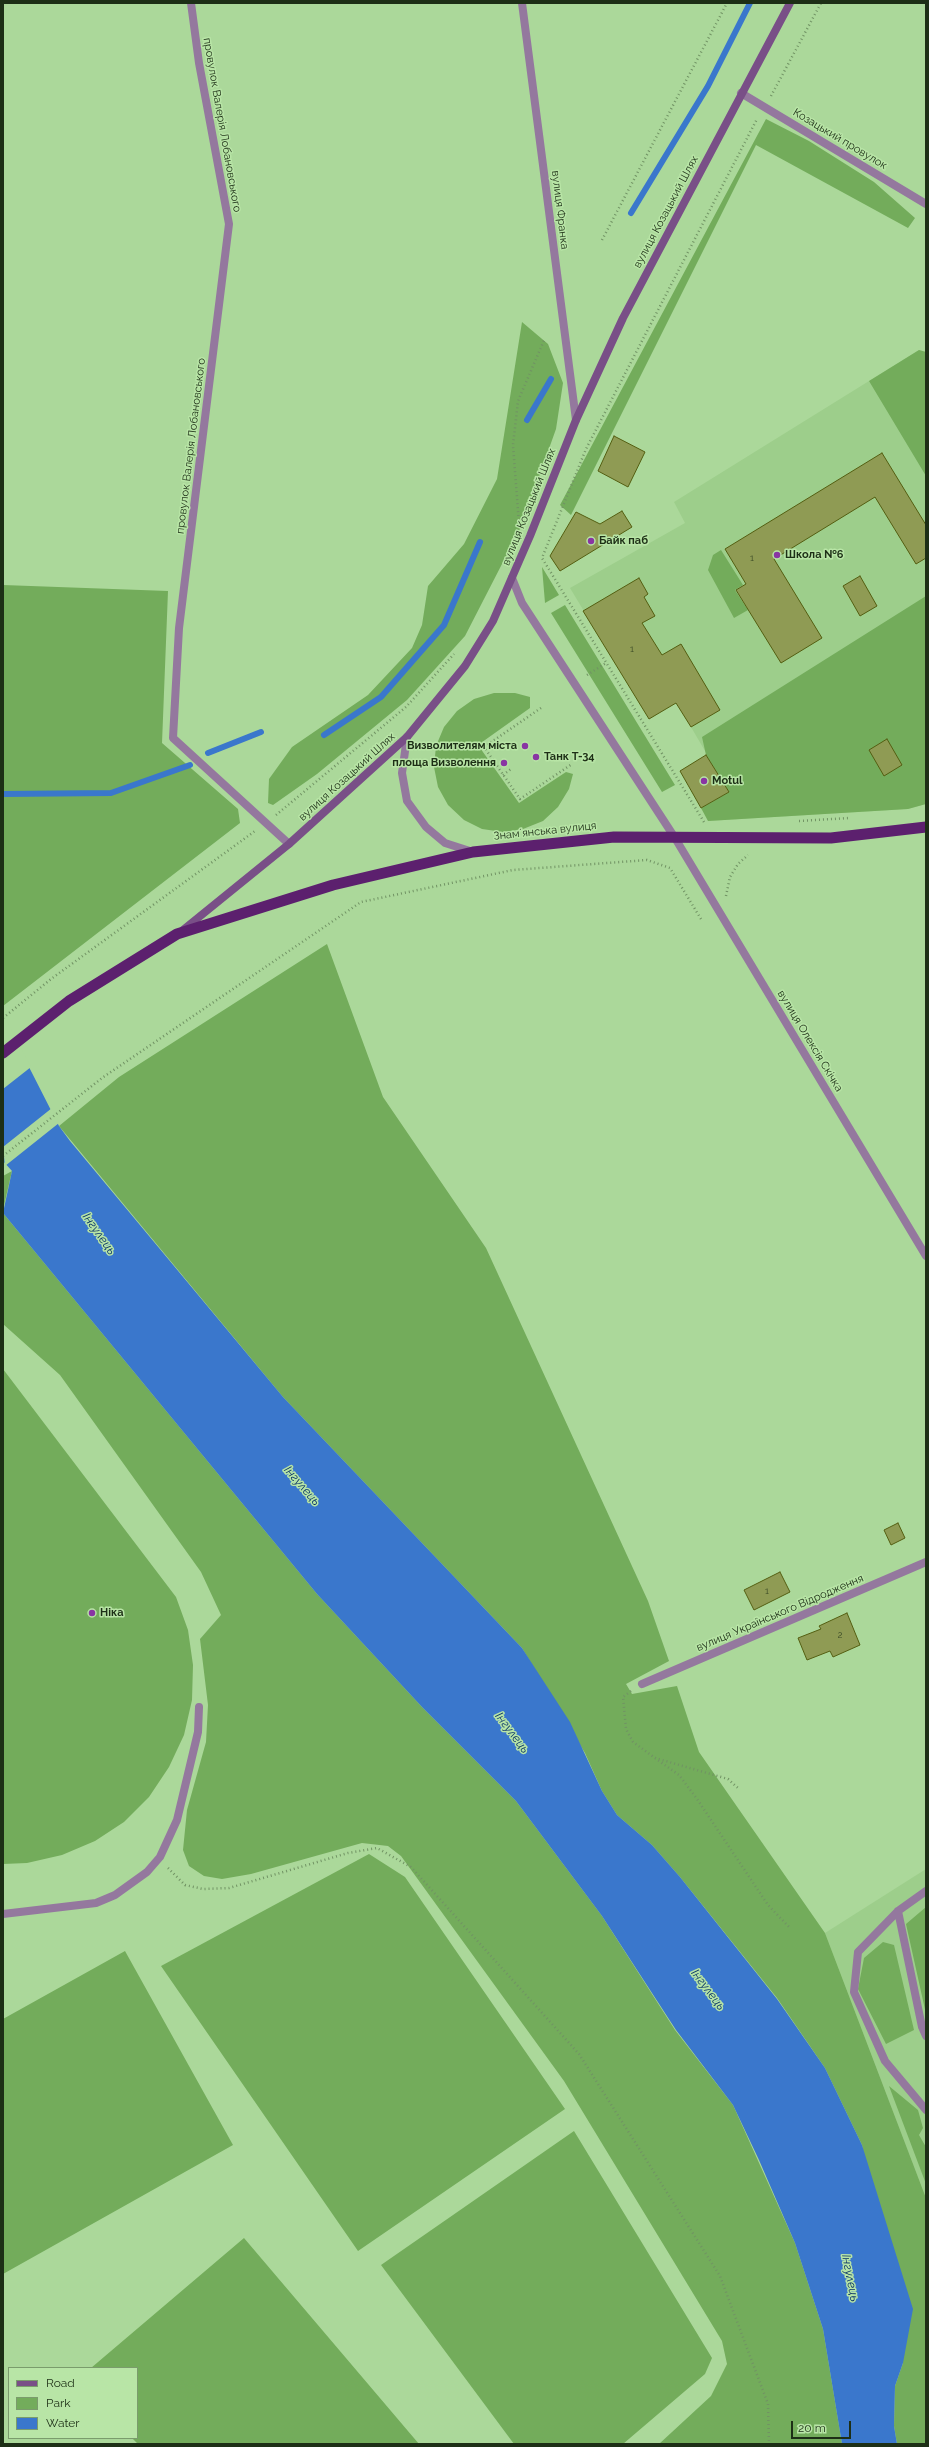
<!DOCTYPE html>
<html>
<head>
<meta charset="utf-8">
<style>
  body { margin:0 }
  #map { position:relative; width:929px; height:2447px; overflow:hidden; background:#abd89a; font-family:Raleway,sans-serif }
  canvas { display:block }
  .frame { position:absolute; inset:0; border:4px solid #1d2f16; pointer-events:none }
  .legend { position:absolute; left:8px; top:2367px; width:130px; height:72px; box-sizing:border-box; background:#b8e5a6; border:1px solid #7a9c6c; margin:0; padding:5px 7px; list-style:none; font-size:12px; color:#1d2f16 }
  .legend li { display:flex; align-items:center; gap:8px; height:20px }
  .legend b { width:20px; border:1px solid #7a9c6c }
  .scale { position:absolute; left:791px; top:2421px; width:60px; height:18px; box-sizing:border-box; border:2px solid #1d2f16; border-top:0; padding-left:5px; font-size:12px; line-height:14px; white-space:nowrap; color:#1d2f16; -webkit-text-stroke:3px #b8e5a6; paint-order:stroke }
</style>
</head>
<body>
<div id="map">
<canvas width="929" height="2447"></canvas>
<div class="frame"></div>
<ul class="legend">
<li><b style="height:5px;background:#794f87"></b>Road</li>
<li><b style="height:11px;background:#73ac5b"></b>Park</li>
<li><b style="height:11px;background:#3a77cc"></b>Water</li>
</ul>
<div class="scale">20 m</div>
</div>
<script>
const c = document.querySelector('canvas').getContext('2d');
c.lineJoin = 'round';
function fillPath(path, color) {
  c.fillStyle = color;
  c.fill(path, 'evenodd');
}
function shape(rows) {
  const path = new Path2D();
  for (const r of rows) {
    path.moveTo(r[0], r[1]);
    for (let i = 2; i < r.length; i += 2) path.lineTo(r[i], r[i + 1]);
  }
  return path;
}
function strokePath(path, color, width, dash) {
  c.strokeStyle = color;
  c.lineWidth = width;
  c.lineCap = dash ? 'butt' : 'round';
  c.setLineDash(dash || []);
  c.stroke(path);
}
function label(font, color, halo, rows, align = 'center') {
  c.font = font + ' Raleway,sans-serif';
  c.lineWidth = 3;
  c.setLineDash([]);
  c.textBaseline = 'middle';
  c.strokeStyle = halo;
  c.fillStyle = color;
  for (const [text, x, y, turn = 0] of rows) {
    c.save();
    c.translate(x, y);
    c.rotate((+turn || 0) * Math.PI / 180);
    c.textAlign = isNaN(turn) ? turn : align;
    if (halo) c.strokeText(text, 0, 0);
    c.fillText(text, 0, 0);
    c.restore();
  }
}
const built = shape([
  [919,350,926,352,926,804,908,809,708,821,729,792,691,727,676,703,649,719,570,588,685,523,674,502],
  [926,1869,926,2198,825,1933]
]);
const green = shape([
  [766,119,809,141,874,182,915,218,908,228,756,145,571,515,560,505],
  [522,322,548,344,563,383,556,429,521,527,465,636,407,700,317,774,273,805,268,803,269,779,292,747,368,695,412,648,422,625,428,586,464,544,497,479],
  [919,350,926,352,926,476,869,381],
  [721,550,743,585,735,590,748,610,734,618,708,570,713,555],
  [542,567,559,595,545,603],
  [3,585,168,591,162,743,238,809,240,823,3,1006],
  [926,596,926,804,908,809,708,821,701,808,729,792,706,755,702,737],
  [565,605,675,785,662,792,551,613],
  [494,693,515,693,530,697,530,708,478,745,519,803,566,772,573,774,569,789,558,807,543,821,523,829,503,832,482,829,464,820,448,805,438,787,434,767,436,746,444,727,457,711,474,699],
  [327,944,383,1097,486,1248,648,1601,669,1661,626,1684,632,1694,677,1686,699,1752,825,1933,926,2198,926,2444,897,2444,894,2426,895,2386,903,2363,862,2145,825,2068,777,1998,680,1877,652,1845,617,1815,602,1791,585,1753,522,1648,283,1397,59,1126,119,1077],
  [12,1171,3,1210,3,1176],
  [3,1213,317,1594,422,1707,516,1801,602,1916,675,2030,733,2105,795,2243,823,2329,842,2444,659,2444,711,2396,727,2364,722,2341,564,2081,401,1856,388,1846,362,1843,251,1874,222,1879,204,1876,189,1866,183,1850,187,1810,206,1742,208,1705,200,1639,221,1615,201,1572,60,1375,3,1324],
  [3,1369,176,1597,188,1630,193,1665,192,1700,184,1735,169,1767,149,1797,124,1822,95,1841,62,1855,27,1863,3,1864],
  [369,1854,405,1877,565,2109,358,2251,161,1966],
  [926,1907,926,2014,906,1924],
  [883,1942,894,1945,914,2030,886,2044,858,1989,864,1958],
  [125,1951,233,2145,3,2274,3,2019],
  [889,2086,918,2110,923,2128,919,2135,926,2147,926,2184],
  [574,2131,712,2358,705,2374,623,2444,514,2444,381,2265],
  [244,2238,419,2444,138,2444,132,2438,137,2438,137,2368,91,2368]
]);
const water = shape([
  [3,1016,59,1126,70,1141,283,1397,522,1648,570,1722,602,1791,617,1815,652,1845,680,1877,777,1999,825,2068,862,2145,913,2309,903,2363,895,2386,894,2426,897,2444,842,2444,823,2329,795,2243,759,2160,733,2105,676,2030,602,1916,516,1801,422,1707,317,1594,3,1213,12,1171,3,1161]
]);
const pier = shape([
  [3,1014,31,1067,3,1089],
  [52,1108,59,1123,5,1166,3,1147]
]);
const stream = shape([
  [631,213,708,86,750,3],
  [527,420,551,379],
  [324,735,381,697,444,625,480,542],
  [208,753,261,732],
  [3,794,111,793,190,765]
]);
const building = shape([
  [614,436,645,452,628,487,598,471,614,436],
  [882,453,926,525,926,558,916,564,875,497,774,559,822,638,781,663,736,590,746,584,725,549,882,453],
  [622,511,632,527,560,571,550,556,576,512,600,524,622,511],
  [860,576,877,606,860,616,843,586,860,576],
  [639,578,648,594,644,597,655,616,642,623,662,655,681,644,720,710,691,727,676,703,649,719,583,611,639,578],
  [887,739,902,765,884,776,869,750,887,739],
  [706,755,729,792,701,808,680,771,706,755],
  [898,1523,905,1538,891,1545,884,1530,898,1523],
  [780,1572,790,1592,754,1610,744,1590,780,1572],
  [847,1613,860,1645,833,1657,830,1651,807,1660,798,1638,821,1629,819,1626,847,1613]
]);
const path = shape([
  [771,96,821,3],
  [602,240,727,3],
  [519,524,513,445,518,401,545,338],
  [587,675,606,663],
  [541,708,484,747,520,799,572,764],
  [503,775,511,769],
  [276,815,406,707,454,654],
  [799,821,850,818],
  [704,822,542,558,586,449,757,119],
  [726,896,730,877,738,864,748,855],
  [3,1018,51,979,255,831],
  [3,1156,102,1078,361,902,513,870,647,860,670,868,701,919],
  [631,1691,623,1697,626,1729,633,1742,655,1758,728,1779,738,1788],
  [655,1758,679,1775,697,1799,768,1905,790,1928],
  [168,1868,185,1885,203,1889,229,1888,348,1853,377,1848,411,1867,579,2054,720,2276,768,2404,769,2444]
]);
const service = shape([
  [926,1891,898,1911,858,1952,854,1992,885,2061,926,2110],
  [898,1911,922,2027,926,2036],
  [3,1914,96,1903,115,1895,147,1872,160,1857,177,1820,198,1732,199,1707]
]);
const minor = shape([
  [191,3,199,63,229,224,179,628,173,738,289,844],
  [741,93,926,204],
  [642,1684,926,1562]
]);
const tertiary = shape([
  [522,3,576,420],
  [512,578,522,603,675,838,926,1256],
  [407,737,402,773,407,801,426,827,445,843,473,852]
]);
const secondary = shape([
  [183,930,289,844,407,737,465,666,493,621,530,536,576,420,623,318,790,3]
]);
const trunk = shape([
  [3,1053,69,1001,177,934,333,885,473,852,614,837,831,838,926,827]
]);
const markers = [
  [591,541,4,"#8935a3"],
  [777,555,4,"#8935a3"],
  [525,746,4,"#8935a3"],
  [536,757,4,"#8935a3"],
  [504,763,4,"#8935a3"],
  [704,781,4,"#8935a3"],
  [92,1613,4,"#8935a3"]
];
const numberNames = [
  ["1",752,558],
  ["1",632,649],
  ["1",767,1591],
  ["2",840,1635]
];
const streetNames = [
  ["провулок Валерія Лобановського",222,125,80],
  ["Козацький провулок",840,139,31],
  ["вулиця Франка",560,210,83],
  ["вулиця Козацький Шлях",666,212,-62],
  ["провулок Валерія Лобановського",191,446,-83],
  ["вулиця Козацький Шлях",529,507,-68],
  ["вулиця Козацький Шлях",347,777,-42],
  ["Знамʼянська вулиця",545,831,-6],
  ["вулиця Олексія Скічка",810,1041,59],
  ["вулиця Українського Відродження",780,1613,-23]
];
const poiNames = [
  ["Байк паб",599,541],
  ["Школа №6",785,555],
  ["Визволителям міста",517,746,"right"],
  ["Танк Т-34",544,757],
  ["площа Визволення",496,763,"right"],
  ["Motul",712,781],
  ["Ніка",100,1613]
];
const waterNames = [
  ["Інгулець",99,1234,55],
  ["Інгулець",302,1486,49],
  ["Інгулець",512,1733,53],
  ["Інгулець",708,1990,53],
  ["Інгулець",850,2278,79]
];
fillPath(built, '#9dce8b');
fillPath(green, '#73ac5b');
fillPath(water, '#3a77cc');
fillPath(pier, '#abd89a');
strokePath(stream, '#3a77cc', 6);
fillPath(building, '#8f9b54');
strokePath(building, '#545e11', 1);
strokePath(path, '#719364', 2.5, [1, 3]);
strokePath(service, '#94789e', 8);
strokePath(minor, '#94789e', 8);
strokePath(tertiary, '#94789e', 8);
strokePath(secondary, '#794f87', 8);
strokePath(trunk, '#5c206e', 11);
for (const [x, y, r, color] of markers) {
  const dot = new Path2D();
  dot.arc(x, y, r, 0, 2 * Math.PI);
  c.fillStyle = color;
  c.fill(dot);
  strokePath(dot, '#b8e5a6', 1.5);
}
label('9px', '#3a4a26', null, numberNames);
label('11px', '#1d2f16', '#b8e5a6', streetNames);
label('bold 11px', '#1d2f16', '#b8e5a6', poiNames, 'left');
label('italic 12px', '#063167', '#b8e5a6', waterNames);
</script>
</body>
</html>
